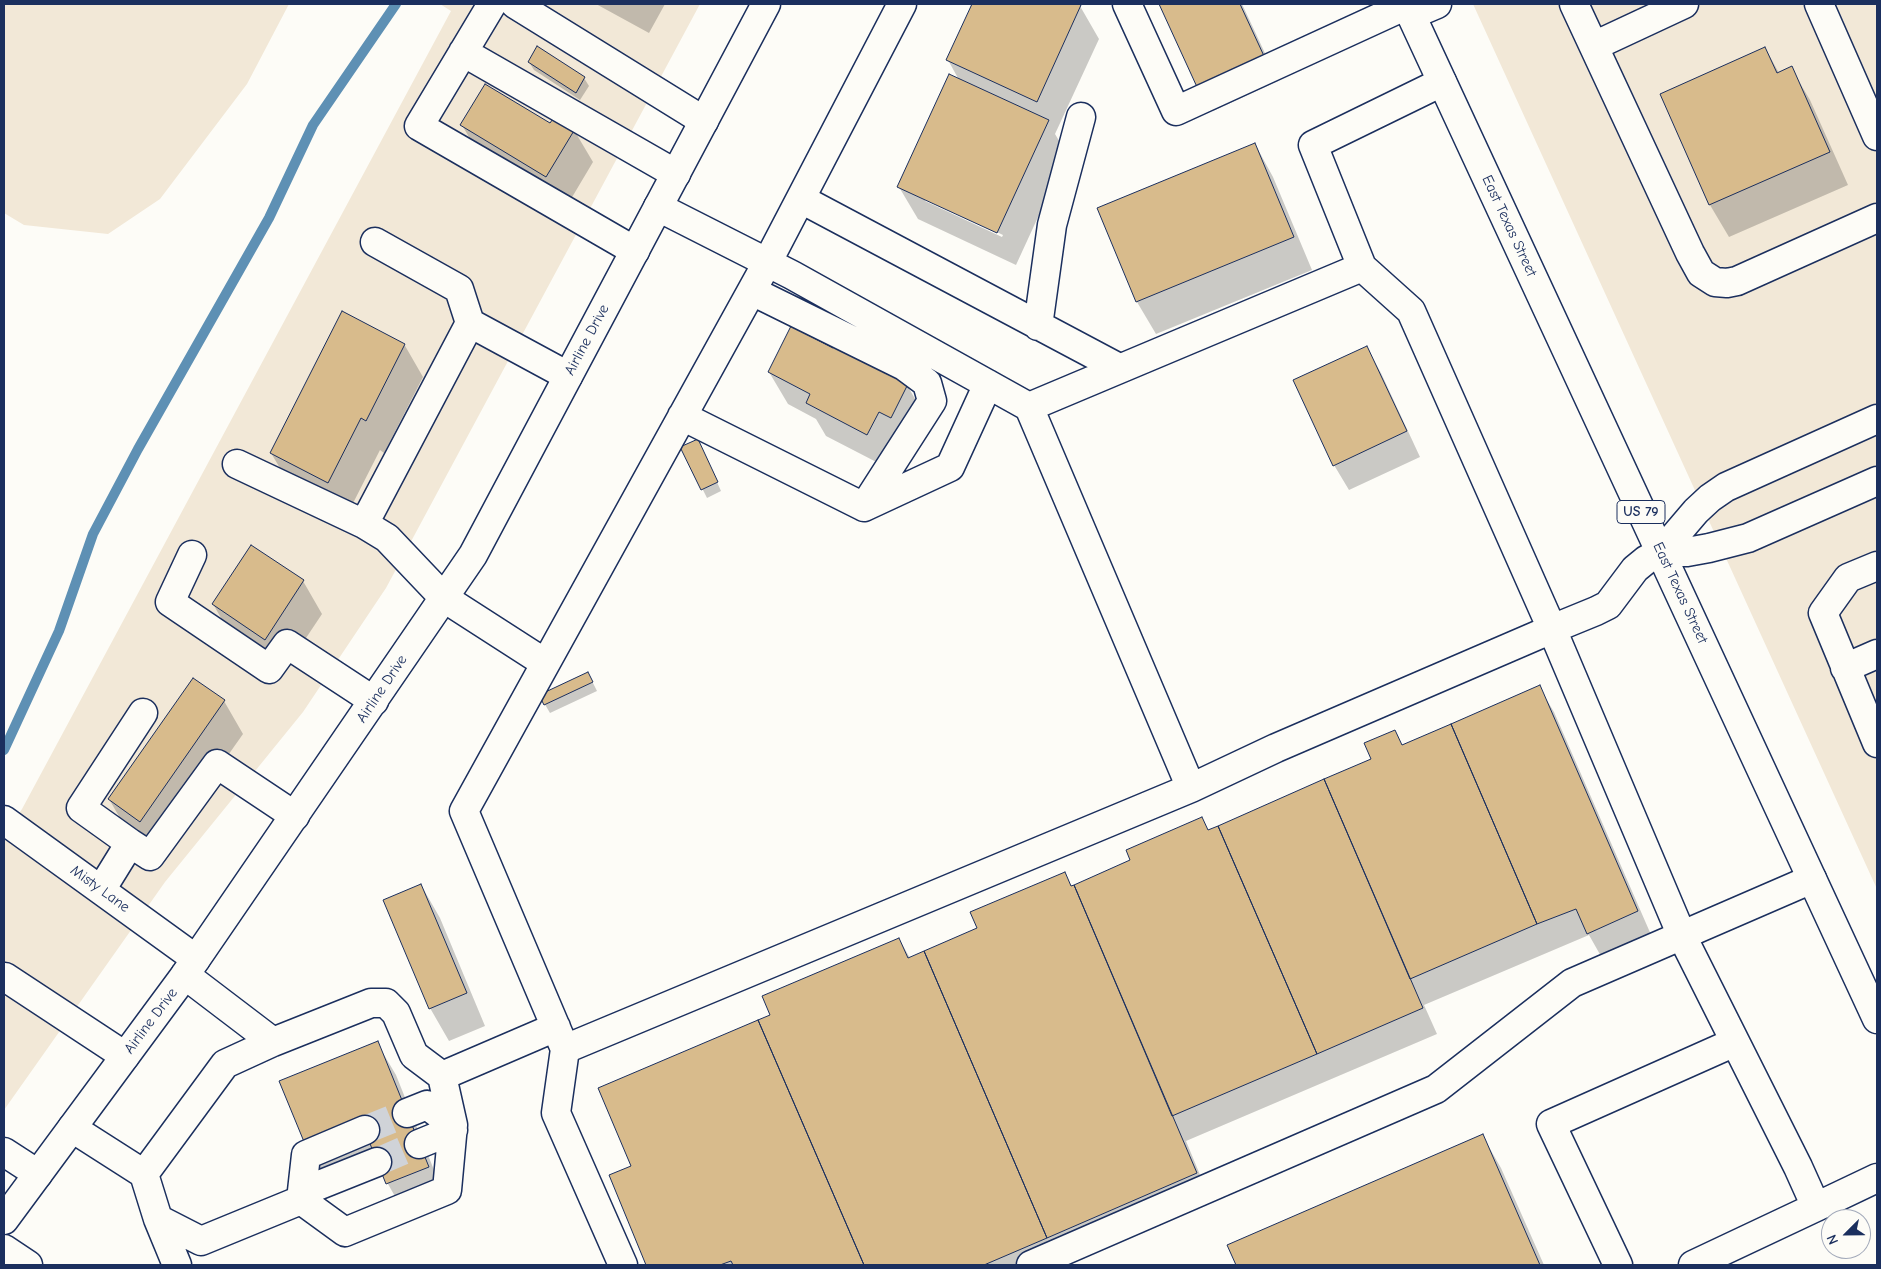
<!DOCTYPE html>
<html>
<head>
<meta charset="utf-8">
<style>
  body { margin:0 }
  #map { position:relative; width:1881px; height:1269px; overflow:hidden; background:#fdfcf7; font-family:"Comic Neue",sans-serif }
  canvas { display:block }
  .frame { position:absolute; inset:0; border:5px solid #1b2f5e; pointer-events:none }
  .north { position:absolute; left:1821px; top:1209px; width:50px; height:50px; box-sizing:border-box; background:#fdfcf7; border:1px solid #a3aaba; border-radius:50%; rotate:247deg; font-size:14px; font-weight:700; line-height:20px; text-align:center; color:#1b2f5e }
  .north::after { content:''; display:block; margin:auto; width:18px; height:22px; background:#1b2f5e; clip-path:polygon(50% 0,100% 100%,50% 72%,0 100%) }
</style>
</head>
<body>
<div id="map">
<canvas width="1881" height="1269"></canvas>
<div class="frame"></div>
<div class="north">N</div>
</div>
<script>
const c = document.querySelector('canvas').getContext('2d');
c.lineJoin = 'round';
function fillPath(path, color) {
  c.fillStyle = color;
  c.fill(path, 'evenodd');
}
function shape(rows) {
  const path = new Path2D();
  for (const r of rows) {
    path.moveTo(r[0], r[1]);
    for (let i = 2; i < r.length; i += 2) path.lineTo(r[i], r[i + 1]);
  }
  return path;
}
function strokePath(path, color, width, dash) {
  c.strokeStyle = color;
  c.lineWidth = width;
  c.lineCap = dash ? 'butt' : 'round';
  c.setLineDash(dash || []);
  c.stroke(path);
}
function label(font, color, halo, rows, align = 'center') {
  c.font = font + ' "Comic Neue",sans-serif';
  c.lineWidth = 4.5;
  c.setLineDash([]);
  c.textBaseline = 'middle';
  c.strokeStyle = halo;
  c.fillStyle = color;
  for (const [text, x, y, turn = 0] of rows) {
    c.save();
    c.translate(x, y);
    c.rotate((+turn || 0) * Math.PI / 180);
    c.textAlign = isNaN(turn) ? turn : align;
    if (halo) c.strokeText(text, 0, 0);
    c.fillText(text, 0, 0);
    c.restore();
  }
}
const built = shape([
  [4,4,289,4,247,84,160,199,108,234,24,225,4,213],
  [440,4,700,4,386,588,303,712,165,882,4,1110,4,836,22,809,451,11],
  [1473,4,1877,4,1877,889]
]);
const shadow = shape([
  [596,4,665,4,649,33],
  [974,4,1075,4,1080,6,1099,39,1055,134,1067,154,1016,265,918,219,899,187,959,80,948,60],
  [925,198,1003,235,1002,237,925,201],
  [1160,4,1242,4,1278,81,1213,111,1198,86],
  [538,48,584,78,589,86,580,100,534,70,529,62],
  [1765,48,1779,73,1791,68,1810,100,1848,185,1729,237,1710,205,1661,95],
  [462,125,551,125,574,130,593,162,565,209,481,158],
  [1255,144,1273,177,1312,270,1156,334,1137,302],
  [404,344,423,377,384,453,380,450,347,515,290,485,271,453],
  [1367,348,1381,373,1420,457,1349,490,1334,465],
  [833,350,865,355,872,367,907,385,926,418,886,467,826,436,816,419,788,404,769,372],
  [682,448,702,449,721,491,707,498],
  [303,581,322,614,284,671,232,637,213,604],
  [592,681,597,691,550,713,540,696],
  [1539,687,1554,712,1652,937,1602,958,1589,935,1424,1005,1437,1034,1186,1141,1210,1199,1057,1265,648,1265,610,1176,633,1167,772,1015,899,939,910,958,979,929,1064,874,1072,887,1132,861,1202,819,1209,831,1373,760,1394,731,1403,746],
  [224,701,243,734,159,853,128,832,109,799],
  [421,885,440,918,485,1026,449,1041,430,1008],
  [377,1043,396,1075,446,1200,406,1216,388,1184,378,1160,326,1181,308,1148],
  [1482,1135,1501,1168,1544,1265,1237,1265,1229,1246]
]);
const stream = shape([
  [4,750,59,631,93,534,138,449,269,218,313,125,396,4]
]);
const building = shape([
  [972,4,1078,4,1081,5,1037,102,946,60,972,4],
  [1159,4,1240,4,1264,56,1197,87,1159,4],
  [537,46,585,77,576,93,528,62,537,46],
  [1765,47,1777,73,1792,66,1830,152,1709,205,1660,94,1765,47],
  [949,74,1049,120,997,233,897,187,949,74],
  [485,84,550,123,555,116,575,129,546,177,460,125,485,84],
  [1255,143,1294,237,1136,302,1097,208,1255,143],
  [342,311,405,344,366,421,361,418,328,483,270,453,342,311],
  [791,326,833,348,838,339,863,361,908,384,891,418,879,412,867,435,806,403,810,394,768,372,791,326],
  [1367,346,1407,431,1333,466,1293,380,1367,346],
  [698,439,718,482,701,490,680,447,698,439],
  [251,545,304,580,265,640,212,604,251,545],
  [588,672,593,682,544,705,539,695,588,672],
  [193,678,225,700,140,822,108,799,193,678],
  [1540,685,1638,911,1587,934,1576,909,1537,924,1451,724,1540,685],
  [1451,724,1537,924,1410,979,1324,779,1371,759,1364,743,1395,730,1402,745,1451,724],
  [1324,779,1423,1008,1317,1054,1218,826,1324,779],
  [1202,817,1208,830,1218,826,1317,1054,1172,1116,1074,885,1130,860,1126,850,1202,817],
  [1065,872,1071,886,1074,885,1197,1173,1047,1238,924,951,977,928,970,912,1065,872],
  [421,884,467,993,429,1009,383,900,421,884],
  [899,938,908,958,924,951,1047,1238,984,1265,864,1265,758,1020,770,1015,762,996,899,938],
  [758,1020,864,1265,733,1265,731,1261,720,1265,646,1265,609,1175,631,1166,598,1088,758,1020],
  [378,1041,429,1167,386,1184,363,1126,307,1149,279,1081,378,1041],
  [1483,1134,1540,1265,1236,1265,1227,1245,1483,1134]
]);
const minorTunnel = shape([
  [365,1130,407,1113],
  [377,1162,419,1144]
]);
const minor = shape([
  [492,4,419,126,635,251],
  [515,4,704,121],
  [902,4,767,263,464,811,565,1049,1191,788],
  [1127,4,1176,111,1407,5],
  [1574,4,1690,253,1701,273,1715,282,1727,283,1737,281,1877,218],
  [1819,4,1877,136],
  [1411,15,1437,4],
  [1594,46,1684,4],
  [463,52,676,174],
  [801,199,1119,368],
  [658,207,792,275,1029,407,1362,267,1313,145,1442,82],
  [1362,267,1411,311,1552,629,1596,611,1608,605,1635,569,1646,560,1661,552,1696,511,1710,498,1726,487,1877,419],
  [752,291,904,366,927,383,932,401,864,507],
  [470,323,568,376],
  [1038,326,1052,225,1081,117],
  [1029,407,1191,788,1276,748,1552,629,1682,936,1798,1167,1816,1207,1877,1178],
  [682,416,864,507],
  [237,464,364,524,387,538,444,598,545,663],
  [864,507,950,467,988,384],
  [364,524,470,323,459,289,375,242],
  [1661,552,1687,552,1709,548,1748,538,1877,481],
  [192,555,170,602,269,669,287,644,374,701],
  [1877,566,1848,578,1823,613,1877,743],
  [1845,668,1877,654],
  [4,820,196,959],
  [130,843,150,856,217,764,295,816],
  [101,890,130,843,81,808,143,713],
  [185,975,273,1042],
  [5,977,125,1056],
  [565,1049,556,1113,623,1265],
  [442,1076,556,1027],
  [407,1113,427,1105,453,1125],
  [72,1128,144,1174,158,1219,177,1265],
  [419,1144,453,1130],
  [4,1152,38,1174],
  [144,1174,225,1064,273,1042,371,1003,386,1003,396,1013,414,1055,442,1076,453,1125,447,1190,345,1232,301,1200,201,1241,158,1219],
  [302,1192,377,1162],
  [301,1200,306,1155,365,1130],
  [4,1249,28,1265],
  [1031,1265,1436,1089,1572,983,1812,879],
  [1618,1265,1551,1124,1735,1042],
  [1693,1265,1816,1207]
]);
const major = shape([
  [1406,4,1877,1019],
  [4,1220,185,975,473,555,766,4]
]);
const shields = [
  [1641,512,48]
];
const shieldNames = [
  ["US 79",1641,512]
];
const streetNames = [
  ["East Texas Street",1509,226,65],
  ["Airline Drive",587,340,-62],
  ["East Texas Street",1680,593,65],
  ["Airline Drive",382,689,-56],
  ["Misty Lane",100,889,36],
  ["Airline Drive",151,1021,-53]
];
fillPath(built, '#f2e8d7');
fillPath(shadow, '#0003');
strokePath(stream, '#5e90b4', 10);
fillPath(building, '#d8bb8c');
strokePath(building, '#1b2f5e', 1);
strokePath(minorTunnel, '#d0d3d8', 28, [28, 14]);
strokePath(minor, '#1b2f5e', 31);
strokePath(major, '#1b2f5e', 31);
strokePath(minor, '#fdfcf7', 28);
strokePath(major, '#fdfcf7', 28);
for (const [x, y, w] of shields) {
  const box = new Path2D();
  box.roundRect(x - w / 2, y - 11.5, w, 23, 4);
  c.fillStyle = '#fdfcf7';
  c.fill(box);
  strokePath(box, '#1b2f5e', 1);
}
label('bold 14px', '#1b2f5e', null, shieldNames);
label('15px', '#1b2f5e', '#fdfcf7', streetNames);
</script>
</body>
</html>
